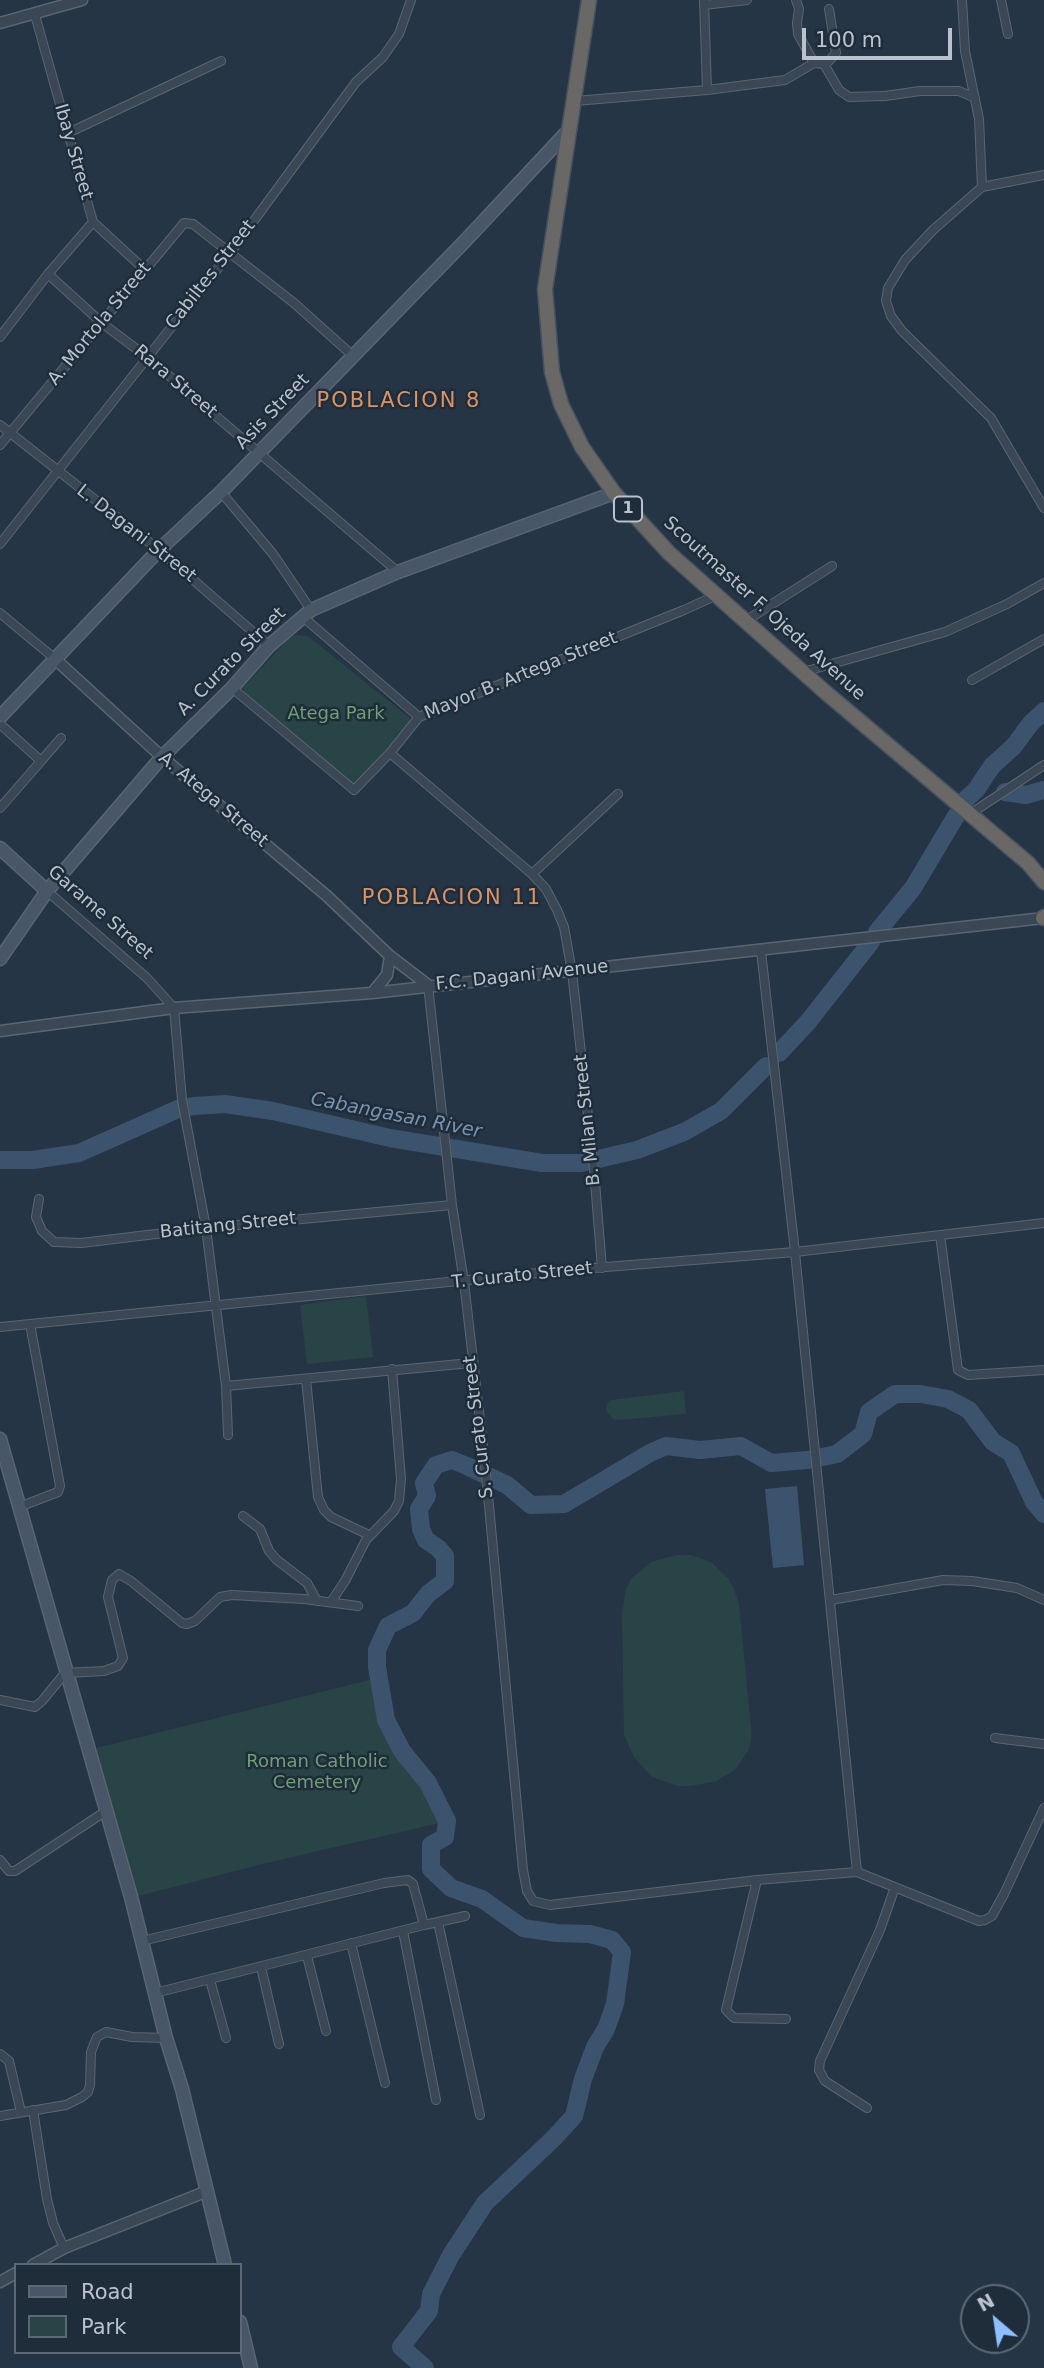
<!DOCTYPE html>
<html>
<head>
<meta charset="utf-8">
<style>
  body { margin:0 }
  #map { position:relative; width:1044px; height:2368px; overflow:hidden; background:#263545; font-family:"DejaVu Sans",sans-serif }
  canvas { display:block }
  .legend { position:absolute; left:14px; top:2263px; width:228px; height:91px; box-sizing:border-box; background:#1f2c3a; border:2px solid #5d6875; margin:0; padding:9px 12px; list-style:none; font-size:21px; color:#b9c2cd }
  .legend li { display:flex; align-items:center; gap:14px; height:35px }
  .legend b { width:35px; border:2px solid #5d6875 }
  .north { position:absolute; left:960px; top:2284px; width:70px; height:70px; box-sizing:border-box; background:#1f2c3a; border:2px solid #5d6875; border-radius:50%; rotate:331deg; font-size:19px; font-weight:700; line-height:28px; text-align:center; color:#b9c2cd }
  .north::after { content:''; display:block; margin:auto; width:24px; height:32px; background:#8fbffc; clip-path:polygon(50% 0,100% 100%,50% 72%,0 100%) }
  .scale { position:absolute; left:802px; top:28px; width:150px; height:32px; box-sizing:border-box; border:4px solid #b9c2cd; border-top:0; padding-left:9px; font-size:21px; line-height:24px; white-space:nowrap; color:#b9c2cd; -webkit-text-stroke:5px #1f2c3a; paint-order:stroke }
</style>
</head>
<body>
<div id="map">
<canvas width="1044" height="2368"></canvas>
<ul class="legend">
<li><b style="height:9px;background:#495667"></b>Road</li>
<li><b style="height:19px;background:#284446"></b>Park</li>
</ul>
<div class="north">N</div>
<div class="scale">100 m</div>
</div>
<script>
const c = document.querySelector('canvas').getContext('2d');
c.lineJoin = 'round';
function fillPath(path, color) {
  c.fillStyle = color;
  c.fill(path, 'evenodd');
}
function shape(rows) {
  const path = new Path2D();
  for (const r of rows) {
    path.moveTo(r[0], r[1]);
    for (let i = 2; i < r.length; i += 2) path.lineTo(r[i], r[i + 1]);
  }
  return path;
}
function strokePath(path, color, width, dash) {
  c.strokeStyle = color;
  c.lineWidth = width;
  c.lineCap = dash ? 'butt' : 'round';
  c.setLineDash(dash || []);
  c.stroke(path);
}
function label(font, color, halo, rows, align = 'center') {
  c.font = font + ' "DejaVu Sans",sans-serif';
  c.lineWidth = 5;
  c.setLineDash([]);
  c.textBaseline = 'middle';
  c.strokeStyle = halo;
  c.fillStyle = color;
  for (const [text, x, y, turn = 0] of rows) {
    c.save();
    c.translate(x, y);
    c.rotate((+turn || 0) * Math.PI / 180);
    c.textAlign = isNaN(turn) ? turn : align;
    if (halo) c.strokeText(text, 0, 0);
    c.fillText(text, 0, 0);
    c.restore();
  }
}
const green = shape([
  [296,635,308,636,410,718,409,726,355,785,351,786,245,693,243,688,289,638],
  [366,1296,373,1357,307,1364,300,1305],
  [684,1391,686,1414,619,1420,613,1419,607,1412,606,1405,611,1400],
  [677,1555,691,1555,711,1562,728,1578,734,1589,739,1604,751,1728,751,1740,748,1751,735,1770,716,1781,691,1786,678,1786,652,1777,634,1757,624,1735,622,1614,626,1589,631,1579,651,1562],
  [378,1678,381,1722,398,1756,428,1786,444,1822,266,1863,135,1897,96,1748]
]);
const water = shape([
  [797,1486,804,1565,773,1568,765,1489]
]);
const river = shape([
  [1005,792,1026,795,1044,790],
  [967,798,976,790,992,766,1014,746,1031,723,1044,711],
  [877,932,913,888,956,816],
  [779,1053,808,1022,871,942],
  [0,1160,33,1160,79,1153,178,1109,194,1106,225,1104,273,1111,390,1138,542,1163,581,1163,637,1150,684,1132,721,1111,766,1066],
  [425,2368,401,2347,429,2311,431,2294,451,2255,485,2203,554,2138,574,2116,583,2079,595,2047,606,2029,615,2004,622,1952,612,1940,590,1934,556,1933,523,1928,482,1899,451,1888,431,1869,431,1845,445,1837,447,1821,428,1783,402,1751,386,1720,377,1667,377,1650,388,1626,413,1613,428,1594,445,1581,445,1556,438,1548,426,1540,421,1529,419,1509,427,1496,424,1483,436,1465,452,1460,467,1466,507,1485,531,1505,564,1504,650,1453,666,1446,700,1450,741,1446,771,1463,808,1460,837,1454,863,1434,869,1412,895,1394,921,1394,948,1399,969,1410,993,1442,1011,1453,1034,1502,1044,1514]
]);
const minor = shape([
  [796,0,799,9,797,23,798,34,814,63],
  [962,0,965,51,979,119,982,187],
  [1001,0,1008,34],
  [704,5,747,0],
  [35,15,93,222,144,269],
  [824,64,839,90,849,97,885,96,920,91,959,91,975,98],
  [707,90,785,80,814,63,824,64,829,61,836,53,829,9],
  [575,101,707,90,704,0],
  [68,133,221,61],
  [1044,175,982,187,933,230,905,260,888,288,886,301,891,316,902,331,991,418,1044,508],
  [48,274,102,323,147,357,398,572],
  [0,337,48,274,93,222],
  [0,425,159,550,269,646],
  [0,445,184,223,193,224,294,303,352,355],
  [221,492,273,554,311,610],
  [0,544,230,253,356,82,383,57,399,34,411,0],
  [0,613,54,658],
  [303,617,419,717],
  [747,620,832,566],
  [803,672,945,632,1007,604,1044,583],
  [972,680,1044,639],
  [232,688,354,790,390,753,419,717,684,610,717,595],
  [0,724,41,761,0,808],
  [390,753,532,874,546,889,557,910,564,927,572,972,594,1170,602,1268],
  [41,761,61,738],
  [970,814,1044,765],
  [532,874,618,794],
  [47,891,147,978,174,1008,182,1100,206,1228,226,1386,471,1363],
  [761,951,795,1252,857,1872],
  [428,985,452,1205,464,1282,485,1463,523,1870,527,1891,533,1901,550,1905,757,1880,857,1872,979,1921,985,1920,992,1916,1004,1894,1044,1808],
  [39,1199,36,1217,42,1231,54,1242,81,1243,206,1228,452,1205],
  [940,1235,958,1370,968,1375,1044,1370],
  [0,1327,568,1270,795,1252,1044,1223],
  [306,1379,318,1497,324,1510,331,1517,369,1535],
  [226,1386,228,1435],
  [19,1507,58,1492,60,1486,30,1324],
  [243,1516,260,1529,269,1551,277,1560,307,1583,317,1601],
  [831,1600,943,1580,972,1581,1017,1588,1044,1600],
  [331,1602,345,1581,366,1540,394,1511,399,1501,401,1479,392,1369],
  [0,1700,35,1707,42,1701,65,1673,104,1671,118,1666,123,1658,108,1597,112,1580,119,1574,131,1581,182,1623,187,1624,195,1621,220,1597,232,1595,304,1599,358,1606],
  [995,1738,1044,1744],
  [0,1860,9,1871,15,1871,106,1811],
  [757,1880,726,2010,734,2018,786,2019],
  [438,1922,465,1916],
  [424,1925,438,1922,480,2115],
  [403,1931,436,2100],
  [142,1941,384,1883,408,1880,413,1884,424,1925,155,1993],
  [351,1943,385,2083],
  [307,1956,326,2031],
  [261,1967,279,2044],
  [210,1980,226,2038],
  [0,2054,9,2061,21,2112],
  [867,2108,825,2081,819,2070,820,2061,880,1930,895,1887],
  [33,2110,47,2199,53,2223,64,2248],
  [0,2116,66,2105,82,2097,88,2092,90,2085,91,2052,97,2037,106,2032,132,2037,166,2038]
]);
const tertiary = shape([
  [0,23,82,0],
  [54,658,162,757,327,896,390,956,428,985],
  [373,992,387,975,390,956],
  [0,1031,174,1008,372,993,1044,918],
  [33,2265,64,2248,205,2192],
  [0,2282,16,2273]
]);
const secondary = shape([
  [0,717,159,550,221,492,465,241,569,130],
  [0,848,47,891],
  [0,959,47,891,162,757,232,688,269,646,311,610,398,572,614,493],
  [0,1439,131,1897,166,2038,182,2089,225,2265],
  [240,2322,251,2368]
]);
const trunk = shape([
  [589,0,545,289,552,372,561,404,582,447,614,493,669,553,824,691,1028,863,1044,882],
  [1043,918,1044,917]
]);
const shields = [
  [628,509,28]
];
const shieldNames = [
  ["1",628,509]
];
const streetNames = [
  ["Ibay Street",73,152,74],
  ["Cabiltes Street",211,275,-52],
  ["A. Mortola Street",100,324,-51],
  ["Rara Street",175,382,40],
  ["Asis Street",273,412,-46],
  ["L. Dagani Street",136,534,38],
  ["Scoutmaster F. Ojeda Avenue",764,609,42],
  ["A. Curato Street",232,662,-45],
  ["Mayor B. Artega Street",521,676,-22],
  ["A. Atega Street",213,800,40],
  ["Garame Street",100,913,41],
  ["F.C. Dagani Avenue",522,976,-6],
  ["B. Milan Street",588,1120,-96],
  ["Batitang Street",228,1226,-6],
  ["T. Curato Street",522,1276,-6],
  ["S. Curato Street",479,1427,-97]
];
const parkNames = [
  ["Atega Park",336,714],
  ["Roman Catholic",317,1762],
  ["Cemetery",317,1783]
];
const waterNames = [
  ["Cabangasan River",396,1116,11]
];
const quarterNames = [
  ["POBLACION 8",399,402],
  ["POBLACION 11",452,899]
];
fillPath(green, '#284446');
fillPath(water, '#3c536e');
strokePath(river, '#3c536e', 18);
strokePath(minor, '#5a6571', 10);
strokePath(tertiary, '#5a6571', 13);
strokePath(secondary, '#5a6571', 15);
strokePath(trunk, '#45525f', 17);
strokePath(minor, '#3b4754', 8);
strokePath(tertiary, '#3b4754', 10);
strokePath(secondary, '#495667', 12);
strokePath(trunk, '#6a6866', 14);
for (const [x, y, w] of shields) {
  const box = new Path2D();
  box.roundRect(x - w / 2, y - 12.5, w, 25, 5);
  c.fillStyle = '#1f2c3a';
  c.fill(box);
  strokePath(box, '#b9c2cd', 2);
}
label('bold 16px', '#b9c2cd', null, shieldNames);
label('18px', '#b9c2cd', '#1f2c3a', streetNames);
label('18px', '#6f9f77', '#1f2c3a', parkNames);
label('italic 19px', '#7894b1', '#1f2c3a', waterNames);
c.letterSpacing = '2px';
label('21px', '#db9366', '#1f2c3a', quarterNames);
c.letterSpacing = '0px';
</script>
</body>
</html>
